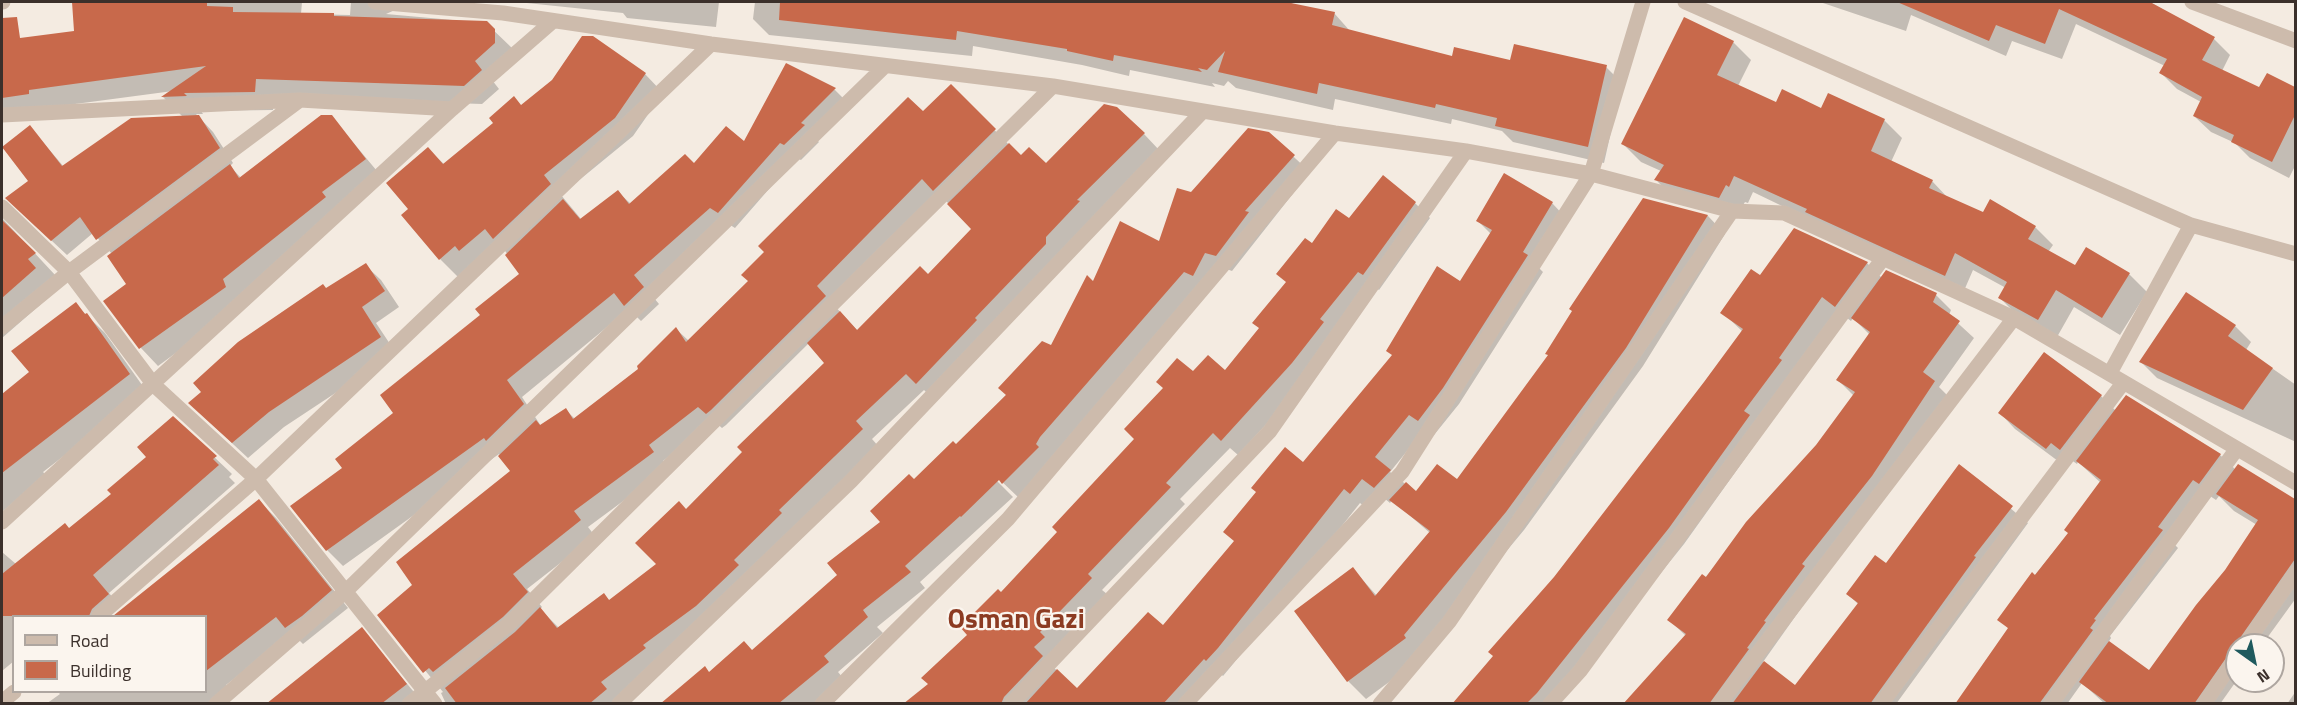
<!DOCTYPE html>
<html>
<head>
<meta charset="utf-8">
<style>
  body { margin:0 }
  #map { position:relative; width:2297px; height:705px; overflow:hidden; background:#f4ebe1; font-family:"Titillium Web",sans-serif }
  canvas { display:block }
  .frame { position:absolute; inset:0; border:3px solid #3b302b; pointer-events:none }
  .legend { position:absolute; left:12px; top:615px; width:195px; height:78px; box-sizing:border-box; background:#fbf5ee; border:2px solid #aea6a0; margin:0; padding:8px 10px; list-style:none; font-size:18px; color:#3b302b }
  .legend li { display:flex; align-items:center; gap:12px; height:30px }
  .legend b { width:30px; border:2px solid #aea6a0 }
  .north { position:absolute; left:2225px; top:633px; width:60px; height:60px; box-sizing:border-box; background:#fbf5ee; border:2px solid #aea6a0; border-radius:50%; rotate:147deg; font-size:16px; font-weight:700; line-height:24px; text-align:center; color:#3b302b }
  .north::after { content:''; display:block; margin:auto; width:21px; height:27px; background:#1f5a5e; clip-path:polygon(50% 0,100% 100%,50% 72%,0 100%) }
</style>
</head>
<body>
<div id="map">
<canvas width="2297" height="705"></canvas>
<div class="frame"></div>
<ul class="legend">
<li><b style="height:8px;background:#cdbbac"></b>Road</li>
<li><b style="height:16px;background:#c8694b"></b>Building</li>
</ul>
<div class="north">N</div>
</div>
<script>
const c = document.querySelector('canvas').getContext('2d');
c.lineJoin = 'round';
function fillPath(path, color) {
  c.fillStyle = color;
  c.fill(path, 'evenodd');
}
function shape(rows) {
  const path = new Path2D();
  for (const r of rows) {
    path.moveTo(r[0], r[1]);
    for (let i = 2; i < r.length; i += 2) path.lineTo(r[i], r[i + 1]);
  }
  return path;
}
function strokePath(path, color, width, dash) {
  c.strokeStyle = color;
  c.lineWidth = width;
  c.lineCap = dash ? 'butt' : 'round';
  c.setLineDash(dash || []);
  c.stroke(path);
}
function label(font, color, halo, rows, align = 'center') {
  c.font = font + ' "Titillium Web",sans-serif';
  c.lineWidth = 4.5;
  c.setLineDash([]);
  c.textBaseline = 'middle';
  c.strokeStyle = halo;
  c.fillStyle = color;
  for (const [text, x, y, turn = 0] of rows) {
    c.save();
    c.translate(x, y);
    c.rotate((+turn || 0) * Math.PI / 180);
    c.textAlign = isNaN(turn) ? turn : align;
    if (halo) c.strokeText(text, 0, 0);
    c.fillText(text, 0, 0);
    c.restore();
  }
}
const shadow = shape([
  [73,2,302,2,301,14,350,15,351,2,463,2,478,17,395,10,386,14,486,23,513,49,492,80,499,89,482,104,273,97,273,110,201,111,203,114,196,114,213,132,233,163,230,166,241,178,331,116,382,177,243,304,158,366,141,348,105,302,128,285,112,254,93,233,67,255,22,213,30,181,30,127,64,167,183,117,163,97,173,91,45,108,2,119,2,42,75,32],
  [517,2,719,2,716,27,627,18,623,13],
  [755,2,1291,2,1294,5,1334,13,1350,31,1453,57,1606,67,1622,83,1604,163,1513,142,1502,131,1452,119,1451,124,1335,99,1333,110,1236,88,1228,81,1224,86,1212,83,1215,87,1130,70,1129,76,1082,65,973,46,972,56,769,35,753,19],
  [1820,2,2150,2,2214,39,2230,55,2222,71,2260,89,2267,75,2296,89,2296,164,2289,178,2250,158,2235,143,2211,132,2194,116,2201,102,2177,89,2161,73,2165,66,2076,24,2062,59,2012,41,2006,56,1911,15,1906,31],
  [1733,42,1751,60,1738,86,1776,104,1884,120,1902,138,1891,162,1932,181,1948,198,1983,214,2035,227,2053,245,2048,252,2076,267,2129,274,2147,292,2120,335,2074,307,2057,337,2018,316,2000,298,2006,288,1973,270,1963,293,1753,192,1748,203,1745,202,1737,215,1674,198,1656,180,1661,171,1641,162,1623,144],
  [786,65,835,90,850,105,816,139,819,142,801,160,796,158,735,228,727,223,649,292,659,304,641,321,629,309,522,397,541,426,566,410,575,419,640,369,676,329,689,341,951,86,1021,157,1046,165,1144,134,1160,151,934,400,924,390,872,439,879,447,620,704,446,704,441,693,443,692,379,615,414,585,512,472,499,454,343,566,327,550,344,468,521,274,503,248,458,277,440,259,410,209,428,149,445,165,522,106,645,74,663,93,633,136,561,195,581,219,618,192,631,204,694,165,745,144],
  [938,193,973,228,928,276,858,331,831,302],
  [809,343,826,363,744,452,686,511,658,564,610,601,604,595,559,628,540,609,542,607,527,589,595,536,588,527,668,468,663,461,714,421,722,428,726,425],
  [1268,133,1310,172,1232,271,1221,267,1019,498,998,478,996,480,1013,497,920,582,925,588,877,627,883,633,838,672,843,678,813,704,685,704,709,673,752,651,839,575,915,481,956,447,1052,347,1094,284,1160,243,1191,194],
  [1644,199,1708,216,1725,234,1643,366,1524,530,1421,654,1423,657,1366,699,1348,681,1296,612,1353,569,1377,596,1430,533,1392,500,1390,503,1378,493,1366,508,1360,503,1233,664,1223,676,1220,673,1192,704,1023,704,1015,695,1006,704,905,704,930,684,1001,594,1059,532,1193,373,1225,372,1260,329,1312,245,1349,220,1415,203,1430,218,1379,290,1374,286,1308,379,1238,455,1230,448,1180,499,1185,504,1102,590,1107,594,1049,663,1077,690,1163,628,1460,283,1491,234,1477,220,1552,203,1567,219,1538,267,1543,272,1459,404,1434,435,1425,429,1390,472,1417,493,1457,481,1549,356],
  [2,218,56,276,56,291,2,338],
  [1794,230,1867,263,1882,278,1936,295,1951,310,1949,315,1974,338,1939,387,1950,398,1763,662,1795,687,1859,605,1848,594,1886,565,1960,466,2028,523,1896,704,1625,704,1686,636,1669,620,1817,446,1854,396,1838,380,1870,335,1853,318,1851,321,1838,311,1764,432,1684,544,1556,704,1453,704,1495,657,1743,332,1722,312,1761,277],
  [365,265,381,280,399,307,376,323,396,353,284,427,248,458,205,418],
  [75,304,105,333,147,392,43,472,46,475,2,512,2,396,31,373],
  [2235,326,2251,342,2246,350,2296,385,2296,442,2157,378,2141,362],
  [2101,396,2116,411,2220,455,2236,470,2296,500,2296,598,2262,645,2237,645,2237,680,2220,704,2105,704,2082,683,2067,704,1957,704,2009,629,1999,619,2069,533,2101,483,2078,462,2077,464,2067,457,2062,464,2015,429,2000,413],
  [2210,496,2216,500,2219,496,2234,511,2257,525,2226,571,2150,672,2108,643,2111,638,2110,636,2178,548,2174,544],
  [173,418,232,474,229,477,235,483,109,593,119,605,105,616,14,616,14,661,2,671,2,552,16,564,70,530,113,495,148,457],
  [259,501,276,518,348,608,303,644,293,634,226,685,231,693,215,704,46,704,60,694,58,692,206,692,206,616,116,616],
  [361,629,424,704,268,704],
  [2296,691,2296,704,2287,704]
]);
const building = shape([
  [72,2,207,2,207,6,233,7,233,12,334,13,334,16,487,21,495,29,495,43,475,61,482,70,464,86,256,79,255,92,184,93,187,96,161,97,206,66,29,90,29,94,2,98,2,18,17,17,20,38,74,31],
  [780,2,1286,2,1335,12,1332,25,1452,56,1454,47,1510,60,1514,44,1607,65,1588,147,1495,126,1497,118,1436,104,1435,108,1319,83,1317,94,1218,72,1225,51,1207,70,1198,68,1202,72,1114,55,1113,61,1067,51,1067,49,957,31,956,40,779,20],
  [1897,2,2150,2,2215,37,2202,60,2259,87,2267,73,2295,87,2295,115,2272,162,2231,142,2234,135,2193,116,2202,97,2159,73,2167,59,2059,9,2045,44,1996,25,1989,41],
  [1684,17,1734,41,1717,75,1776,102,1782,89,1821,108,1828,93,1885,119,1871,151,1933,180,1929,188,1983,212,1990,199,2036,226,2028,239,2075,265,2086,247,2130,273,2102,318,2056,290,2038,320,1998,298,2007,282,1955,253,1945,276,1805,212,1807,209,1734,176,1729,187,1726,185,1719,198,1654,180,1664,165,1621,144],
  [582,36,593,36,646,73,615,118,544,175,551,184,493,239,485,229,459,251,455,246,439,260,401,215,408,209,386,183,428,147,443,164,493,123,489,118,514,96,521,105,552,80],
  [786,63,836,88,801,123,805,125,784,145,780,143,718,213,710,208,634,275,644,287,624,306,614,293,507,380,524,404,486,441,484,438,326,551,290,506,342,468,335,459,393,413,380,395,480,315,475,309,519,274,505,255,563,199,580,219,618,190,629,204,685,154,694,163,726,126,744,141],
  [951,84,996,129,933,191,922,179,817,286,826,296,711,410,706,414,698,407,649,445,654,452,574,511,581,520,513,574,528,592,503,617,433,672,429,668,423,673,377,615,412,585,396,562,510,471,498,456,536,420,540,425,566,408,573,419,638,369,637,366,676,327,686,342,748,281,741,275,764,252,758,246,908,97,923,111],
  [1104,104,1117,107,1145,133,1077,200,1080,201,1046,237,1046,244,975,318,977,320,916,384,906,374,856,421,863,429,779,510,782,513,734,560,739,565,696,606,643,645,646,648,601,682,607,689,589,704,457,704,445,688,515,632,540,607,557,628,604,593,609,600,656,564,635,543,679,501,686,509,742,452,737,447,824,363,807,343,840,311,857,330,920,266,928,274,971,229,947,204,1009,143,1021,155,1029,147,1046,163],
  [199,115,220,148,96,240,80,217,51,241,5,198,28,181,2,147,30,125,62,166,131,118],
  [321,115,332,115,366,159,322,192,326,197,223,279,226,287,139,349,103,301,126,284,107,256,230,164,239,178],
  [1248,128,1269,132,1295,155,1245,211,1249,212,1216,256,1205,253,1193,276,1184,272,1040,437,1036,444,1039,447,1002,484,999,480,961,517,960,516,905,566,911,572,863,610,868,617,824,656,829,662,778,704,660,704,705,666,709,672,744,641,752,650,837,575,827,563,880,522,870,511,909,474,914,479,953,441,956,444,1006,395,998,388,1042,341,1051,345,1087,275,1093,281,1120,221,1159,241,1177,188,1191,192],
  [1504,173,1553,202,1523,252,1528,255,1443,388,1418,421,1409,415,1375,457,1391,470,1374,488,1362,479,1350,494,1344,489,1218,648,1206,661,1204,659,1163,704,1025,704,1057,669,1077,688,1148,612,1163,625,1234,541,1223,532,1256,492,1251,488,1285,447,1303,462,1392,355,1386,351,1437,266,1460,281,1492,230,1476,221],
  [1383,175,1416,202,1363,275,1358,272,1320,319,1324,322,1292,363,1221,441,1213,433,1166,483,1171,487,1088,574,1092,578,1040,632,1045,637,1034,647,1043,656,1004,697,1001,704,903,704,928,684,921,678,967,635,960,627,998,589,1001,592,1057,532,1052,527,1134,439,1124,429,1163,388,1156,382,1177,358,1193,371,1208,355,1225,370,1259,328,1252,323,1286,282,1276,274,1305,238,1312,243,1336,209,1349,218],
  [1643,198,1708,215,1626,348,1506,512,1404,635,1406,638,1347,682,1294,611,1353,567,1375,596,1430,531,1389,500,1406,482,1416,491,1437,464,1457,479,1548,355,1545,354,1572,311,1569,309],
  [2,220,36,253,28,259,36,268,2,298],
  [1794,228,1868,262,1835,307,1822,297,1779,358,1782,360,1744,411,1750,415,1669,528,1537,693,1526,704,1452,704,1493,656,1488,652,1554,577,1704,382,1743,329,1720,313,1751,269,1760,275],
  [366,263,385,291,362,307,381,337,269,412,232,443,188,403,201,392,193,383,238,342,323,284,326,288],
  [1886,270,1937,293,1933,302,1960,321,1923,372,1935,381,1872,476,1802,564,1805,566,1764,621,1766,622,1747,648,1749,649,1709,704,1623,704,1686,634,1667,620,1702,574,1706,577,1746,522,1816,445,1855,392,1836,380,1870,332,1851,318],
  [2186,292,2236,325,2228,336,2273,368,2243,410,2139,362],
  [76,302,85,314,87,313,130,374,2,473,2,394,29,372,11,351],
  [2044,352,2102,395,2060,450,2051,443,2046,449,1998,413],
  [2126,395,2221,454,2199,484,2193,480,2158,527,2163,530,2094,619,2096,620,2090,628,2093,630,2039,704,1955,704,2008,628,1997,620,2032,572,2035,575,2068,533,2064,530,2101,480,2076,461],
  [173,416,217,456,213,459,219,465,93,575,109,594,92,609,89,616,2,616,2,574,65,523,69,528,111,494,107,490,146,457,137,447],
  [1959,464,2013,506,1974,556,1976,557,1870,704,1732,704,1764,661,1795,685,1858,603,1846,594,1875,555,1886,563],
  [2238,464,2295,499,2295,559,2194,704,2109,704,2079,682,2109,641,2149,670,2196,605,2225,570,2258,520,2216,494],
  [259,499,332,590,302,616,285,628,276,617,206,671,206,616,113,616],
  [362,627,407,684,381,704,266,704]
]);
const minor = shape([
  [2,2,3,2],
  [375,2,503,13,711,44,1053,86,1335,133,1466,151,1591,174,1732,211,1784,213,2014,318,2296,483],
  [1685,2,2191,225,2296,254],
  [2192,2,2296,41],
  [2,115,300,100,452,109],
  [2,207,69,272,154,385,256,479,435,704],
  [2,327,69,272,300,100],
  [2110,373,2191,225],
  [2,522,452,109,553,21],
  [99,616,256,479,711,44],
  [2245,645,2296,572],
  [2,702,14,692],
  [216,704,347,590,885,66],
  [409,704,509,624,1053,86],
  [619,704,851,481,1203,111],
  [822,704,1008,519,1335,133],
  [1011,704,1270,431,1466,151],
  [1185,704,1402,472,1591,174,1643,2],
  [1380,704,1449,622,1732,211],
  [1550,704,1580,671,1884,257],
  [1719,704,2014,318],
  [1881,704,2123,383],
  [2051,704,2236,450],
  [2204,704,2237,656]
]);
const districtNames = [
  ["Osman Gazi",1016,621]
];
fillPath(shadow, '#0003');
fillPath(building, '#c8694b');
strokePath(minor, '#cdbbac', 15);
label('bold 27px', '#8c3b22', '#fbf5ee', districtNames);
</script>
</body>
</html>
